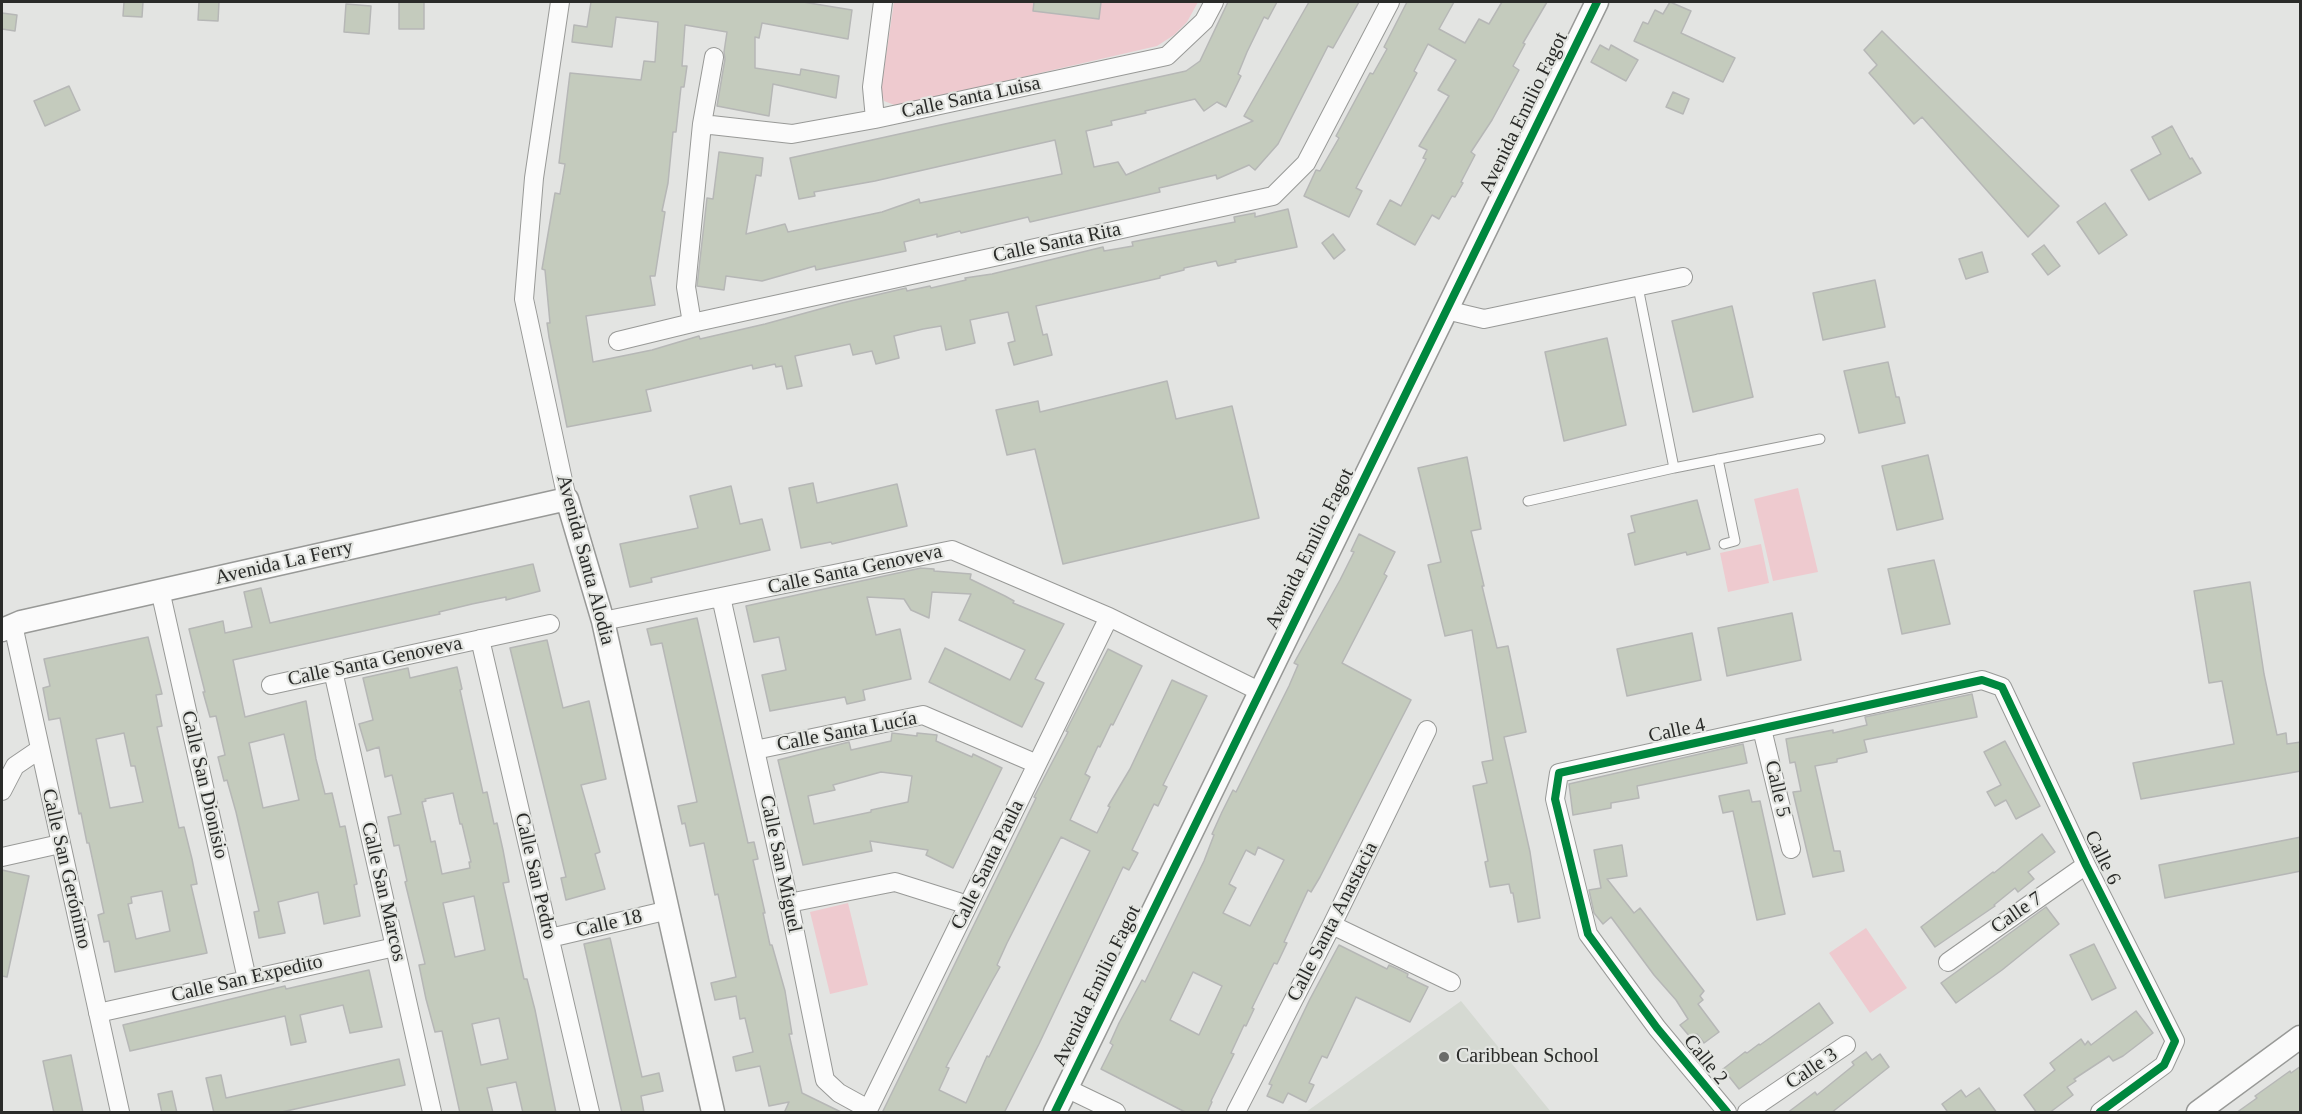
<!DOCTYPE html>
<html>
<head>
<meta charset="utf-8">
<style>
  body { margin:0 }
  #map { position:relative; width:2302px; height:1114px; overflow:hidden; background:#e3e4e2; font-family:"Times New Roman",serif }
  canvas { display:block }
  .frame { position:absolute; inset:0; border:3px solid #2a2b29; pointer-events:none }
</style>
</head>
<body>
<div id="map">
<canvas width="2302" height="1114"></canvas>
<div class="frame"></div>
</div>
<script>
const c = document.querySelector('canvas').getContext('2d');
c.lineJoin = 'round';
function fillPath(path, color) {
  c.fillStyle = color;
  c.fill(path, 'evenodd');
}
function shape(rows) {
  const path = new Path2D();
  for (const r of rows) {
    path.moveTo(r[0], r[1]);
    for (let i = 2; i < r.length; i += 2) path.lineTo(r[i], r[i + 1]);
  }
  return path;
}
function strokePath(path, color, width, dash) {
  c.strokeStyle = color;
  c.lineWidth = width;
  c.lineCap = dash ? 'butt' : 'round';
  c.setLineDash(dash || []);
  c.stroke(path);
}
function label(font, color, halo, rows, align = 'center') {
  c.font = font + ' "Times New Roman",serif';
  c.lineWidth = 4.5;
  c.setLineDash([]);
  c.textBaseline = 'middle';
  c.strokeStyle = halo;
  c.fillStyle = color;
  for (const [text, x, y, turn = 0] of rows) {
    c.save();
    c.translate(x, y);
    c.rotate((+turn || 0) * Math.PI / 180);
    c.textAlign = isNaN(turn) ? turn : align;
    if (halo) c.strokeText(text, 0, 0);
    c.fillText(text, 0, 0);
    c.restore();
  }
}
const built = shape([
  [1461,1001,1551,1112,1306,1112]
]);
const green = shape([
  [894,2,1198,2,1187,22,1174,35,1157,46,897,106,884,101,881,89],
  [1798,488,1818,572,1773,581,1754,499],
  [1761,544,1769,583,1728,592,1720,553],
  [848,903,868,985,830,994,810,912],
  [1866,928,1907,988,1870,1013,1829,953]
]);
const building = shape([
  [124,2,143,2,142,17,123,16,124,2],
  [199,2,219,2,218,21,198,20,199,2],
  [399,2,424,2,424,29,399,29,399,2],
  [591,2,803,2,852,10,848,39,762,23,759,38,755,37,755,68,800,75,801,69,839,76,836,98,773,84,769,116,717,106,725,59,724,52,727,32,685,25,682,66,687,66,684,87,681,87,676,132,673,132,668,183,662,211,665,212,655,276,650,276,655,305,586,316,593,362,652,350,699,336,700,339,765,324,842,303,906,288,907,291,930,286,931,288,966,280,965,278,992,274,1103,247,1104,251,1133,246,1132,242,1235,222,1234,217,1255,213,1255,217,1288,209,1297,247,1235,260,1236,262,1218,266,1216,261,1184,268,1184,270,1160,276,1160,278,1036,306,1043,335,1047,334,1052,355,1014,365,1008,343,1015,341,1008,312,970,320,975,343,946,350,941,326,923,329,894,336,899,358,876,364,872,351,853,355,850,344,795,356,802,386,787,389,782,366,776,367,775,364,753,369,752,365,646,390,651,411,567,427,549,337,547,323,550,323,545,270,542,269,555,193,560,194,565,164,559,163,570,73,641,80,644,61,655,62,658,22,616,17,612,47,572,42,574,25,587,27,591,2],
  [1034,2,1101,2,1099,19,1033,11,1034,2],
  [1228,2,1277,2,1268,19,1264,17,1247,52,1238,74,1241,76,1226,107,1217,102,1204,111,1195,99,1145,111,1146,113,1111,121,1112,125,1086,131,1094,167,1118,162,1126,175,1253,121,1244,116,1309,2,1359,2,1333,48,1328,46,1278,144,1255,170,1249,165,1217,179,1216,175,1159,188,1160,192,1030,222,1028,217,961,233,960,231,937,237,937,234,904,242,906,251,816,270,815,266,762,281,726,276,724,290,697,286,707,198,713,199,719,152,763,158,761,176,756,175,746,234,785,224,788,232,882,212,919,199,920,203,1062,174,1055,140,875,181,814,192,815,196,799,199,790,158,1186,71,1200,61,1228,2],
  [1407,2,1454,2,1439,29,1465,43,1479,19,1489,24,1502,2,1547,2,1523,43,1525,44,1513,66,1519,70,1492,120,1471,152,1475,155,1461,182,1463,183,1455,197,1452,196,1439,219,1432,215,1415,245,1377,224,1390,200,1401,206,1426,159,1423,158,1427,150,1419,146,1449,96,1438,90,1456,60,1428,44,1414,71,1417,73,1356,188,1362,191,1349,217,1304,196,1316,170,1320,171,1339,138,1336,136,1370,73,1373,74,1387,49,1384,47,1407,2],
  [1670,2,1691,11,1681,33,1735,58,1723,82,1634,41,1643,22,1648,24,1655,10,1663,14,1670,2],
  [346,4,371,6,369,34,344,32,346,4],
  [2,13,17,15,15,31,2,29,2,13],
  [1882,31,2059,206,2028,237,1922,117,1914,124,1869,73,1877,65,1864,50,1882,31],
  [1600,45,1609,50,1611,45,1638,60,1626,81,1591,62,1600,45],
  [69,86,80,110,45,126,34,101,69,86],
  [1673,92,1689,99,1683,114,1666,107,1673,92],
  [2172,126,2190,159,2192,158,2201,173,2149,200,2131,170,2161,154,2152,137,2172,126],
  [2105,203,2127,235,2099,254,2077,222,2105,203],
  [1333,234,1345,250,1334,259,1322,243,1333,234],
  [2044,245,2060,266,2048,275,2032,254,2044,245],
  [1982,252,1988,272,1966,279,1959,259,1982,252],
  [1875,280,1885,327,1823,340,1813,293,1875,280],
  [1732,306,1753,397,1693,412,1672,321,1732,306],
  [1607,338,1626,425,1564,441,1545,352,1607,338],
  [1888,362,1896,397,1899,397,1905,423,1859,433,1844,371,1888,362],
  [1167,381,1176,419,1232,406,1259,518,1063,564,1035,449,1007,455,996,410,1038,401,1040,412,1167,381],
  [1928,455,1943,519,1897,530,1882,466,1928,455],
  [1467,457,1481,529,1471,531,1484,586,1482,586,1497,648,1508,646,1526,732,1504,737,1530,852,1540,918,1518,922,1513,893,1511,893,1509,884,1490,887,1485,862,1488,861,1473,786,1487,783,1482,762,1493,760,1472,630,1445,636,1428,565,1441,562,1418,468,1467,457],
  [813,483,817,503,897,484,907,526,832,544,831,542,801,548,789,488,813,483],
  [731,486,740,524,762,519,770,550,651,578,652,582,630,587,620,544,698,528,690,496,731,486],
  [1697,500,1710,549,1687,555,1686,552,1635,565,1628,534,1635,532,1631,516,1697,500],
  [1359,534,1395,552,1384,574,1387,576,1342,663,1411,700,1320,877,1311,892,1308,890,1284,942,1287,943,1277,964,1274,963,1252,1008,1254,1009,1246,1026,1244,1025,1231,1053,1234,1054,1211,1101,1212,1102,1207,1113,1187,1113,1101,1069,1113,1045,1110,1043,1119,1023,1142,980,1145,982,1204,861,1214,835,1212,834,1222,812,1233,790,1236,792,1289,686,1298,665,1294,663,1340,580,1354,552,1351,551,1359,534],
  [1258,847,1284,860,1250,926,1223,913,1236,888,1229,884,1246,850,1255,855,1258,847],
  [1193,972,1222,986,1199,1035,1170,1020,1193,972],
  [1934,560,1950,624,1902,634,1888,569,1934,560],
  [533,564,540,591,506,600,506,597,472,604,439,612,440,614,233,660,245,717,306,701,316,759,325,794,332,793,340,827,345,826,357,884,354,885,360,916,324,924,318,892,278,902,285,933,259,938,254,912,259,911,236,812,227,780,224,781,218,757,225,755,216,716,210,717,203,692,205,692,189,629,223,621,225,633,252,627,244,592,261,588,270,623,533,564],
  [284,734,299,800,263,808,249,743,284,734],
  [921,568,934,569,934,571,971,574,970,579,1005,596,1014,601,1013,603,1064,624,1035,679,1044,683,1022,727,929,682,945,648,1010,680,1025,650,959,620,971,594,932,592,929,618,911,610,904,599,867,597,876,635,900,629,911,679,863,690,865,700,847,704,845,697,770,711,762,675,786,670,779,637,754,642,746,606,921,568],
  [2250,582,2264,674,2277,735,2286,733,2287,744,2301,742,2301,771,2141,799,2133,763,2234,744,2222,681,2209,683,2194,591,2250,582],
  [1792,613,1801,660,1727,676,1718,628,1792,613],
  [697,618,748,843,754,842,758,859,753,860,765,913,763,913,770,945,772,945,785,991,792,1034,789,1034,802,1093,843,1113,784,1113,789,1102,769,1106,760,1066,736,1071,733,1057,753,1052,745,1018,740,1019,736,996,715,1000,711,983,736,977,718,894,715,895,704,843,690,846,685,823,682,824,678,806,697,802,662,643,651,645,647,629,697,618],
  [1692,633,1701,680,1627,696,1617,649,1692,633],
  [148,637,162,694,156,695,162,726,157,727,179,828,184,827,192,859,197,884,191,885,207,953,115,972,109,941,104,942,98,915,104,913,89,843,87,843,81,813,79,814,60,718,49,720,43,688,50,686,44,659,148,637],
  [124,733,131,766,135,766,143,802,110,808,96,739,124,733],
  [162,891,170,931,136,939,128,904,132,903,131,897,162,891],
  [547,640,563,708,589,701,606,779,581,785,600,852,595,854,605,889,566,900,561,878,566,877,510,648,547,640],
  [1108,649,1142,666,1113,725,1111,724,1100,747,1098,746,1085,774,1090,777,1070,820,1097,833,1110,807,1108,806,1130,769,1172,680,1207,696,1163,785,1167,787,1158,806,1154,804,1132,850,1138,853,1129,870,1123,867,1039,1044,1004,1113,882,1113,1036,798,1034,797,1068,732,1066,731,1108,649],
  [1061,837,1090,851,989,1057,987,1056,966,1103,939,1090,949,1068,946,1067,992,981,1000,967,997,965,1007,943,1061,837],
  [457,667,462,689,460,690,483,793,487,792,494,824,497,823,503,850,509,882,503,883,524,979,527,979,535,1010,556,1113,523,1113,516,1082,487,1088,493,1113,460,1113,442,1031,435,1032,426,999,419,965,425,964,405,882,407,881,399,845,394,846,388,817,401,814,392,775,385,777,379,747,367,751,359,724,373,720,363,678,408,668,410,678,457,667],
  [453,793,460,824,462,824,471,862,469,862,470,868,442,874,435,841,431,842,422,802,426,801,425,799,453,793],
  [474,896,485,950,455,957,443,903,474,896],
  [499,1018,508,1059,481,1065,472,1024,499,1018],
  [1972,694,1977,717,1864,740,1867,752,1837,759,1837,762,1815,766,1834,851,1840,851,1844,871,1813,877,1793,792,1801,791,1795,762,1790,763,1786,739,1833,730,1833,733,1867,725,1865,717,1972,694],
  [892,733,917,736,917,733,937,735,936,741,972,757,973,754,1002,768,953,868,926,855,928,850,870,841,872,851,803,865,778,760,849,742,851,750,891,741,892,733],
  [881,772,912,776,908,802,871,810,871,812,814,824,808,796,835,790,833,785,881,772],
  [2005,741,2040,806,2016,819,2006,800,1995,806,1987,792,2001,785,1984,752,2005,741],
  [1743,744,1747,763,1637,786,1639,798,1611,803,1611,808,1573,815,1569,784,1743,744],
  [1749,790,1752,802,1760,801,1785,914,1757,920,1733,811,1723,813,1719,796,1749,790],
  [2042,834,2055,852,2028,872,2034,879,2018,892,2015,888,1994,905,1995,906,1935,947,1921,927,1993,872,1994,873,2042,834],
  [2301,837,2301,871,2165,898,2159,865,2301,837],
  [1622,845,1627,876,1607,879,1634,913,1640,908,1704,991,1700,996,1703,1000,1698,1004,1719,1032,1704,1043,1697,1034,1691,1038,1680,1025,1688,1019,1676,1000,1654,975,1611,917,1603,924,1594,913,1589,890,1601,888,1594,850,1622,845],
  [2,870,29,876,7,977,2,976,2,870],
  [2046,907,2059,924,2002,970,1956,1003,1941,983,2046,907],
  [610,938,642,1077,659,1073,663,1091,641,1096,644,1113,622,1113,584,944,610,938],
  [2094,944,2116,988,2092,1000,2070,955,2094,944],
  [1339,945,1387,969,1389,965,1400,970,1408,974,1407,977,1428,987,1410,1022,1356,997,1327,1058,1322,1056,1309,1083,1314,1085,1306,1102,1288,1093,1283,1103,1267,1096,1272,1085,1269,1084,1310,999,1339,945],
  [369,970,382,1027,350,1033,343,1005,300,1015,306,1042,291,1045,285,1016,130,1051,123,1025,285,986,286,989,369,970],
  [1819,1003,1833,1023,1739,1089,1723,1069,1745,1052,1747,1053,1759,1044,1760,1045,1819,1003],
  [2136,1011,2153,1033,2123,1056,2113,1061,2109,1056,2074,1079,2076,1081,2067,1087,2073,1095,2049,1113,2037,1113,2024,1095,2055,1070,2050,1063,2081,1039,2085,1045,2088,1041,2091,1045,2136,1011],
  [1866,1052,1872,1060,1880,1054,1889,1067,1831,1113,1787,1113,1815,1092,1817,1095,1854,1065,1852,1062,1866,1052],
  [71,1055,83,1113,54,1113,43,1061,71,1055],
  [399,1059,405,1085,277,1113,214,1113,206,1078,221,1075,226,1098,399,1059],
  [2301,1066,2301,1113,2236,1113,2257,1098,2255,1096,2290,1071,2291,1073,2301,1066],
  [1979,1088,1997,1113,1944,1113,1947,1111,1942,1104,1961,1090,1966,1097,1979,1088],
  [172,1091,177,1113,162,1113,158,1094,172,1091]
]);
const service = shape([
  [1638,287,1674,468],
  [1718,459,1735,541,1724,544],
  [1528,501,1674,468,1820,439]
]);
const minor = shape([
  [560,2,534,178,524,299,567,499],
  [875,119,872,87,883,2],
  [702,124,792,134,875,119,1167,56,1204,21,1214,2],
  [1446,310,1484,319,1683,277],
  [692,323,686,287,702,124,714,57],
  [618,341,692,323,1273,196,1306,163,1390,2],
  [160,590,247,979],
  [721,597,789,903,825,1080,839,1093,868,1109],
  [603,621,952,550,1109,617,1259,691],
  [13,625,120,1112],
  [480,639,590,1112],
  [333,671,432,1112],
  [271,685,550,624],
  [1762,729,1791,849],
  [755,750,923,715,1037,764],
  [2,791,15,766,40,749],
  [2,857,60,844],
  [789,903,895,882,968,905],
  [1332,925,1451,982],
  [550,938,669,910],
  [1948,962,2086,865],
  [98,1013,395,947],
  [1066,1088,1116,1112],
  [867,1112,1109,617],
  [1236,1112,1332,925,1427,730],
  [1727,1112,1657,1028,1588,934,1555,799,1559,773,1982,680,2002,687,2086,865,2175,1041,2164,1065,2100,1112],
  [1747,1112,1846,1045]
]);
const tertiary = shape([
  [2,630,21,622,567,499,603,621,713,1112],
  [1055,1112,1597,2],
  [2198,1112,2300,1037]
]);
const cycleway = shape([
  [1055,1112,1597,2],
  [1727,1112,1657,1028,1588,934,1555,799,1559,773,1982,680,2002,687,2086,865,2175,1041,2164,1065,2100,1112]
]);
const markers = [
  [1444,1057,6,"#6b6c6a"]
];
const streetNames = [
  ["Calle Santa Luisa",971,98,-12],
  ["Avenida Emilio Fagot",1524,113,-64],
  ["Calle Santa Rita",1057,243,-12],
  ["Avenida Emilio Fagot",1310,549,-64],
  ["Avenida Santa Alodia",585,560,75],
  ["Avenida La Ferry",284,563,-13],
  ["Calle Santa Genoveva",855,570,-12],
  ["Calle Santa Genoveva",375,662,-12],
  ["Calle 4",1677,731,-12],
  ["Calle Santa Lucía",847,732,-11],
  ["Calle San Dionisio",204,785,77],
  ["Calle 5",1777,789,77],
  ["Calle 6",2102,858,64],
  ["Calle San Miguel",780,864,78],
  ["Calle Santa Paula",988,865,-64],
  ["Calle San Gerónimo",66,869,77],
  ["Calle San Pedro",535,876,77],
  ["Calle San Marcos",383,892,77],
  ["Calle 7",2017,913,-35],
  ["Calle Santa Anastacia",1333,922,-63],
  ["Calle 18",609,924,-13],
  ["Calle San Expedito",247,979,-13],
  ["Avenida Emilio Fagot",1097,986,-64],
  ["Calle 2",1705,1060,51],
  ["Calle 3",1812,1069,-34]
];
const poiNames = [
  ["Caribbean School",1456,1057]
];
fillPath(built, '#d5d9d2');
fillPath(green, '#eecacf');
fillPath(building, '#c4cbbd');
strokePath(building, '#b6b7b6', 1.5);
strokePath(service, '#989997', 11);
strokePath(minor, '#989997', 20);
strokePath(tertiary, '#989997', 25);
strokePath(service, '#fbfbfb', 9);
strokePath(minor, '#fbfbfb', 18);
strokePath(tertiary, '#fbfbfb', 22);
strokePath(cycleway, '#00873e', 8);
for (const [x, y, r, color] of markers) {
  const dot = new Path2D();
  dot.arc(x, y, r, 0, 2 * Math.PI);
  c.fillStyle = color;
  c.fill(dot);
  strokePath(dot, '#e3e5e1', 2);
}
label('20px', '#2a2b29', '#e3e5e1', streetNames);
label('20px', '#2a2b29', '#e3e5e1', poiNames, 'left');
</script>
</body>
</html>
